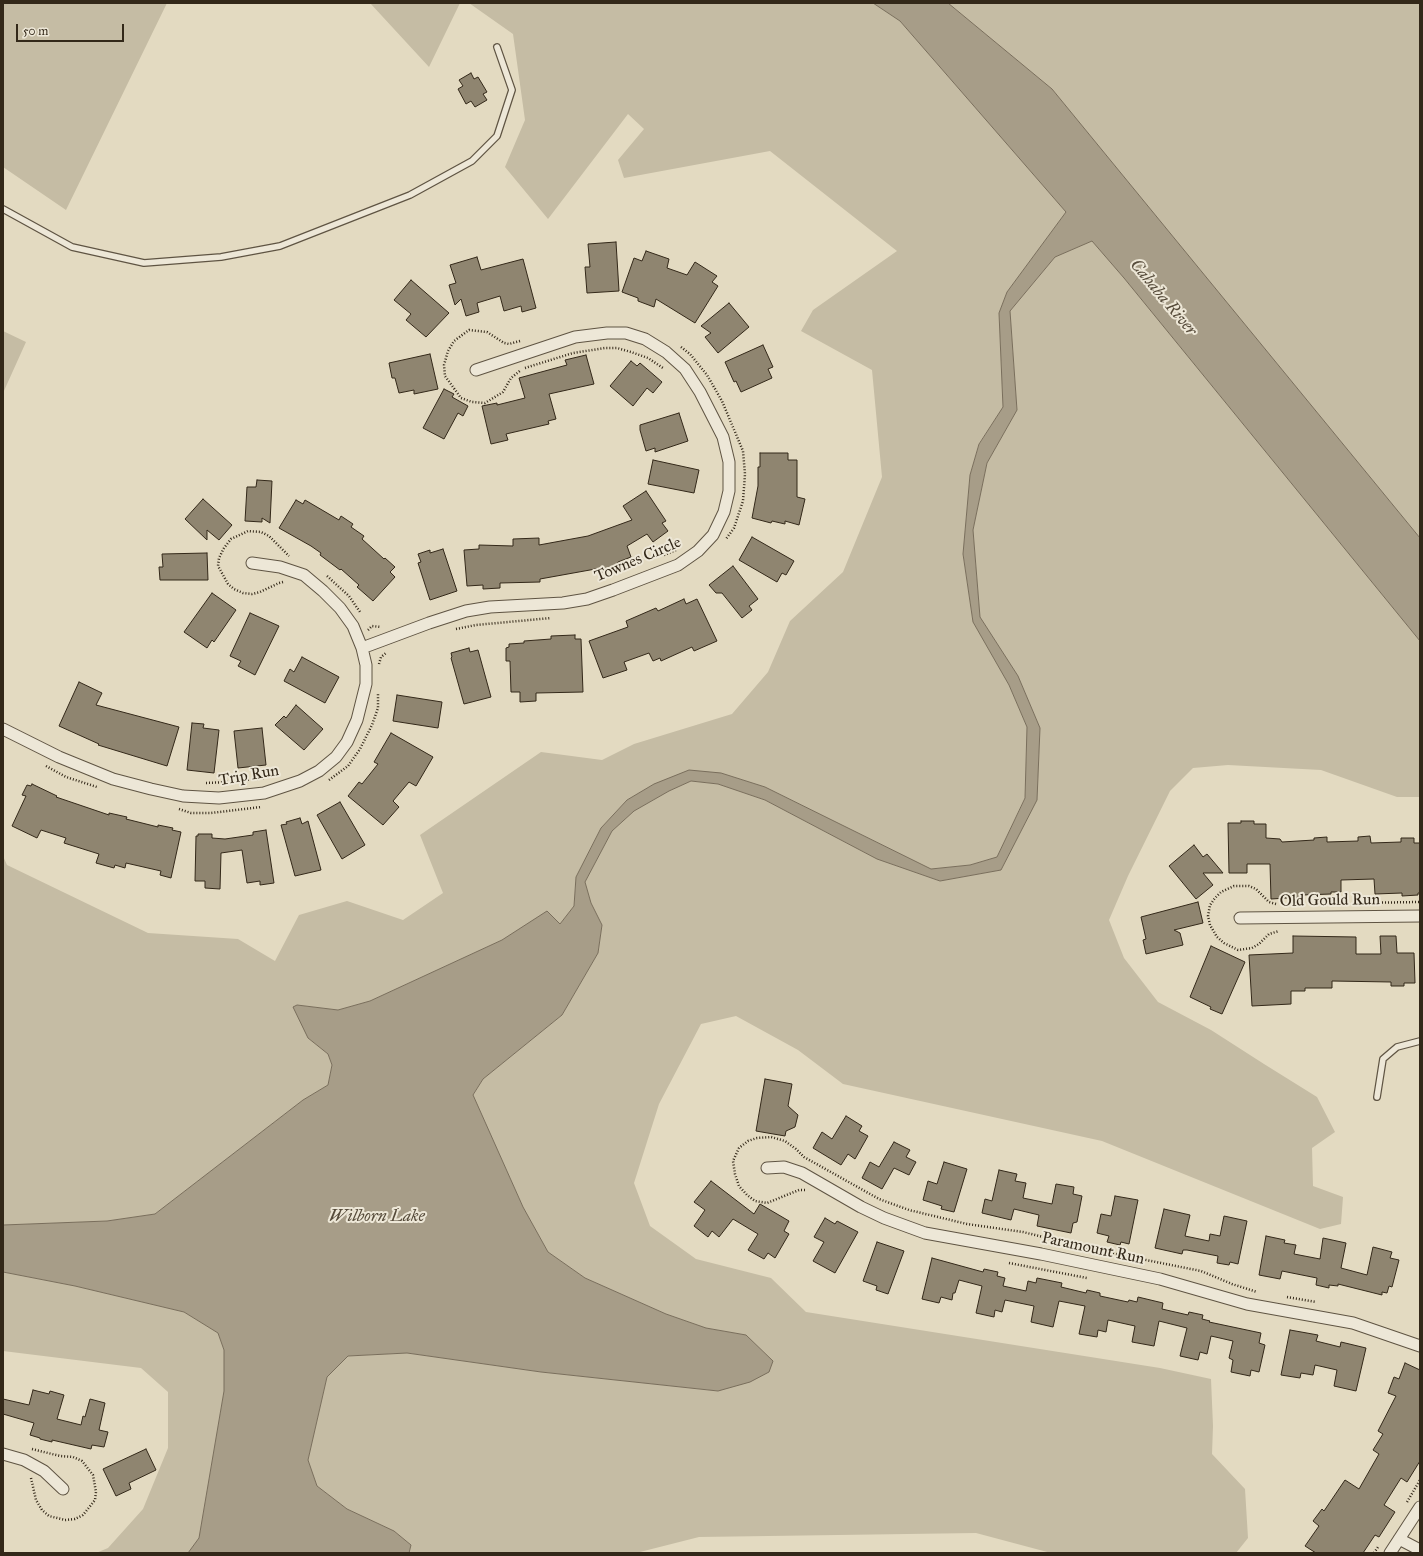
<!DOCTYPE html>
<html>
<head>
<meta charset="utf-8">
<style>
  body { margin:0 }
  #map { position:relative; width:1423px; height:1556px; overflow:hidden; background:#e3dac1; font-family:"IM FELL Great Primer",serif }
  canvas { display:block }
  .frame { position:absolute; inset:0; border:4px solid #332819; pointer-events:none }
  .scale { position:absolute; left:16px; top:24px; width:108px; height:18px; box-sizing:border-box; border:2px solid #332819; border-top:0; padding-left:5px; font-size:12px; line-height:14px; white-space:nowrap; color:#332819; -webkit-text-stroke:3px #ede7d7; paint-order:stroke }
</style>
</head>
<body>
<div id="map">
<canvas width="1423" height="1556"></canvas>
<div class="frame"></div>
<div class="scale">50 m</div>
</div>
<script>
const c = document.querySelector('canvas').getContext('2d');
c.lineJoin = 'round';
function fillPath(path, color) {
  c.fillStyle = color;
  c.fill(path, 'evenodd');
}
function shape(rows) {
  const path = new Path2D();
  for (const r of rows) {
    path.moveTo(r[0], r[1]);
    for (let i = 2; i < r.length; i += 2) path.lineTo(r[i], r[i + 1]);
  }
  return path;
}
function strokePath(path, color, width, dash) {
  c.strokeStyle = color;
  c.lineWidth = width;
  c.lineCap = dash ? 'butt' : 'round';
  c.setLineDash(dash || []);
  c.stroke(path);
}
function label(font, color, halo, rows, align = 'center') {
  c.font = font + ' "IM FELL Great Primer",serif';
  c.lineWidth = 4;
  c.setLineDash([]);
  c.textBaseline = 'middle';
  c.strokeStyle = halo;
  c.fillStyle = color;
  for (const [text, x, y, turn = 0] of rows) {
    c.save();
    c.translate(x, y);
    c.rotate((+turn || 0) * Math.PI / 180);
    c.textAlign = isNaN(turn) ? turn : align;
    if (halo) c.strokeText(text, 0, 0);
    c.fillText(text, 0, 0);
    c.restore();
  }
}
const green = shape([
  [3,3,167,3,66,210,3,167],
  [370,3,460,3,429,67],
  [469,3,873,3,900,21,1066,212,1007,292,999,313,1003,407,979,443,970,475,963,555,973,622,1009,685,1027,727,1025,797,997,857,970,865,931,869,765,787,721,773,654,784,627,800,601,828,576,877,574,906,560,924,547,912,502,940,370,1001,338,1010,297,1005,308,1038,328,1054,332,1065,328,1085,303,1100,155,1214,107,1221,3,1225,3,856,7,865,148,933,238,939,275,961,299,915,347,901,403,920,443,893,420,835,541,752,602,760,634,744,732,714,768,672,790,621,843,572,882,477,872,370,801,331,813,310,897,251,770,151,624,178,618,160,644,129,628,114,548,219,505,167,525,120,513,34],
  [948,3,1420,3,1420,538,1052,89],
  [1092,241,1124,278,1420,641,1420,797,1397,797,1321,770,1228,765,1193,768,1170,791,1128,876,1109,920,1124,958,1158,1002,1211,1030,1264,1064,1317,1097,1335,1132,1312,1148,1313,1186,1343,1197,1341,1224,1320,1229,1102,1141,843,1084,798,1050,736,1016,701,1024,659,1104,634,1183,650,1226,696,1259,771,1278,806,1312,1160,1368,1211,1379,1213,1426,1212,1454,1245,1489,1248,1538,1236,1553,1051,1553,976,1533,699,1537,636,1553,409,1553,411,1545,394,1531,347,1509,317,1486,308,1460,327,1377,348,1356,407,1353,541,1372,718,1391,773,1361,746,1335,706,1328,666,1314,585,1278,548,1252,523,1207,473,1096,483,1079,562,1015,598,953,602,925,591,903,585,882,612,831,634,811,669,791,691,781,718,784,765,800,877,859,940,881,1001,870,1037,800,1040,728,1018,676,980,617,973,530,987,463,1017,410,1010,311,1055,257],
  [3,331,26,342,3,393],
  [3,1272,75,1286,184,1312,218,1333,224,1350,224,1391,199,1539,188,1553,96,1553,108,1548,143,1509,168,1448,168,1392,141,1368,3,1351]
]);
const water = shape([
  [873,3,948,3,1052,89,1420,538,1420,641,1124,278,1092,241,1055,257,1010,311,1017,410,987,463,973,530,980,617,1018,676,1040,728,1037,800,1001,870,940,881,877,859,765,800,718,784,691,781,669,791,634,811,612,831,585,882,591,903,602,925,598,953,562,1015,483,1079,473,1095,523,1207,548,1252,585,1278,666,1314,706,1328,746,1335,773,1361,769,1372,750,1382,718,1391,541,1372,407,1353,348,1356,327,1377,308,1460,317,1486,347,1509,394,1531,411,1545,409,1553,188,1553,199,1538,224,1391,224,1350,218,1333,184,1312,75,1286,3,1272,3,1225,107,1221,155,1214,303,1100,328,1085,332,1065,328,1054,308,1038,293,1007,297,1005,338,1010,370,1001,502,940,547,911,560,924,574,906,576,877,601,828,627,800,654,784,689,770,721,773,765,787,931,869,970,865,997,857,1025,798,1027,727,1009,685,973,622,963,554,970,475,979,444,1003,407,999,313,1007,292,1066,212,900,21,873,3]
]);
const building = shape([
  [471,73,474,79,478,77,487,92,483,94,487,100,475,107,471,101,466,104,458,89,463,86,459,80,471,73],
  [616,242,619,291,587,293,585,267,590,267,588,244,616,242],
  [646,251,669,259,667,268,687,275,695,262,717,276,712,282,718,286,695,323,656,299,654,307,638,301,638,298,622,292,634,258,642,261,646,251],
  [477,257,481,270,523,259,536,308,522,312,521,306,504,311,500,296,477,303,479,312,466,316,461,299,455,305,449,285,456,283,450,265,477,257],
  [411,280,449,313,426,337,406,320,411,314,394,300,411,280],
  [729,303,749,327,718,353,705,337,711,333,701,326,729,303],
  [763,345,773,367,768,369,772,378,741,392,736,381,734,382,725,362,763,345],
  [430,354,438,389,414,394,414,390,399,393,395,378,392,378,389,363,430,354],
  [586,355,594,384,549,394,556,419,548,421,549,424,506,434,508,440,491,444,482,406,497,403,497,405,525,398,519,378,567,365,565,360,586,355],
  [631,361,637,366,640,363,662,382,653,393,647,388,633,406,610,386,631,361],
  [444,389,454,394,452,397,468,406,463,416,458,413,444,439,423,428,444,389],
  [679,413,688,441,655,452,655,448,646,451,640,430,640,425,679,413],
  [760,453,788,453,788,460,797,460,797,497,805,499,799,525,785,521,785,524,772,521,771,523,752,518,758,486,758,467,760,467,760,453],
  [653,460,699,470,694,493,648,484,653,460],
  [257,480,272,481,270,523,262,518,262,522,245,521,247,487,256,487,257,480],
  [646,491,666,521,662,523,668,531,653,542,647,534,627,546,631,557,618,562,619,566,602,572,601,568,540,579,540,582,500,583,500,588,483,589,483,585,467,586,464,550,479,549,479,545,513,546,513,539,539,538,539,545,588,536,632,520,623,506,646,491],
  [203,499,232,525,219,540,207,530,207,540,185,519,203,499],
  [296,500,303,504,305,500,339,520,341,516,353,524,351,527,364,536,362,539,384,559,385,558,395,567,390,572,395,577,373,601,357,587,359,585,341,569,340,570,320,555,321,553,311,546,279,528,296,500],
  [752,537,794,561,786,575,782,573,777,582,739,560,752,537],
  [443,549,457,591,430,600,418,563,421,562,418,554,430,550,430,553,443,549],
  [207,553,208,580,160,580,159,567,163,567,162,554,207,553],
  [733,566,758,599,749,606,752,610,742,618,722,593,716,593,709,585,733,566],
  [212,593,236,610,214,642,212,640,207,648,184,632,212,593],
  [684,599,686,604,697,599,717,641,694,651,692,647,661,661,660,658,653,661,649,653,624,662,627,670,603,678,589,641,628,627,626,621,656,608,658,611,684,599],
  [250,613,279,626,255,675,238,666,241,661,230,656,250,613],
  [575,635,575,639,581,639,583,692,536,693,536,701,520,702,520,692,511,692,510,661,506,661,506,648,509,647,509,644,524,643,524,641,551,639,551,636,575,635],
  [469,648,470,652,478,650,491,697,464,704,451,658,452,657,451,653,469,648],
  [302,657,339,677,325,703,284,681,290,669,294,672,302,657],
  [79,682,102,693,96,705,179,727,167,766,98,745,99,744,59,726,79,682],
  [397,695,442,702,438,728,393,721,397,695],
  [296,705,323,729,304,750,275,725,284,716,286,718,296,705],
  [192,723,204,724,203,728,219,730,214,773,187,770,192,723],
  [262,728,266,765,238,768,234,731,262,728],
  [391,733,433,757,416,786,409,782,393,801,399,807,383,825,348,796,359,782,362,784,378,764,374,762,391,733],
  [32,784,57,796,56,797,109,815,109,813,127,817,126,819,158,827,158,825,173,828,172,830,181,832,171,878,160,875,161,871,126,863,125,868,115,865,114,868,96,863,99,854,64,843,66,838,41,830,37,838,12,826,26,796,22,795,27,785,31,786,32,784],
  [340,802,365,845,342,859,317,815,340,802],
  [300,818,302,824,308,821,321,870,295,876,281,825,287,824,286,822,300,818],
  [1241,821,1254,821,1254,824,1266,824,1266,838,1280,839,1282,842,1314,840,1314,838,1327,837,1327,842,1358,841,1358,837,1370,836,1371,843,1401,842,1401,838,1414,838,1414,843,1420,843,1420,893,1418,893,1418,895,1402,896,1402,893,1375,894,1374,879,1341,880,1341,892,1331,892,1331,894,1303,895,1303,897,1271,899,1270,864,1247,864,1247,873,1229,873,1228,823,1241,823,1241,821],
  [266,830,274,883,260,885,260,881,247,883,242,850,221,853,220,889,205,888,205,881,195,881,196,836,198,836,198,834,212,834,212,838,225,839,253,835,253,832,266,830],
  [1194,845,1203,857,1207,854,1223,873,1203,873,1213,885,1196,899,1169,866,1194,845],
  [1198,902,1203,923,1174,930,1180,933,1183,945,1146,954,1143,940,1146,939,1141,917,1198,902],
  [1293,936,1356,937,1356,954,1381,954,1380,936,1396,936,1397,953,1414,953,1415,983,1404,983,1404,986,1391,986,1391,982,1332,981,1332,988,1305,988,1305,991,1291,991,1291,1004,1252,1006,1249,955,1293,953,1293,936],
  [1211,946,1245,962,1222,1014,1210,1009,1211,1007,1190,997,1211,946],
  [765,1079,792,1084,788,1106,798,1115,795,1127,786,1131,785,1136,756,1131,765,1079],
  [846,1116,862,1126,859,1131,868,1136,855,1159,848,1154,841,1165,813,1148,822,1132,832,1139,846,1116],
  [894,1142,910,1150,906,1157,916,1162,909,1175,894,1168,882,1189,862,1178,870,1162,879,1167,894,1142],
  [944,1162,967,1169,954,1212,941,1209,942,1206,923,1200,928,1181,937,1184,944,1162],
  [999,1170,1017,1174,1015,1181,1026,1183,1023,1198,1052,1204,1056,1184,1074,1187,1073,1194,1082,1196,1077,1222,1073,1223,1071,1233,1037,1226,1039,1215,1014,1209,1011,1220,982,1213,985,1199,992,1201,999,1170],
  [711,1181,754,1214,760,1204,789,1221,784,1231,789,1234,775,1258,768,1253,764,1259,748,1250,758,1234,733,1219,719,1237,712,1231,708,1237,694,1226,705,1210,694,1202,711,1181],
  [1115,1196,1138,1200,1129,1244,1121,1242,1120,1245,1107,1242,1109,1236,1097,1233,1101,1214,1111,1216,1115,1196],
  [1164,1209,1190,1215,1185,1236,1209,1241,1210,1234,1220,1236,1224,1216,1247,1221,1238,1264,1230,1262,1229,1265,1217,1263,1218,1256,1187,1250,1183,1250,1182,1254,1155,1248,1164,1209],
  [825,1218,835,1224,837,1221,858,1232,835,1273,813,1261,824,1242,814,1237,825,1218],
  [1266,1236,1285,1240,1284,1243,1296,1245,1294,1254,1320,1259,1323,1238,1346,1243,1341,1268,1367,1275,1373,1247,1392,1252,1390,1258,1399,1260,1392,1287,1389,1286,1387,1293,1382,1292,1382,1295,1338,1284,1338,1286,1329,1285,1329,1288,1316,1285,1317,1278,1282,1271,1280,1279,1259,1275,1266,1236],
  [877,1242,904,1251,888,1294,876,1290,877,1286,863,1281,877,1242],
  [932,1258,983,1272,984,1269,998,1272,997,1276,1005,1278,1003,1286,1026,1291,1028,1281,1036,1283,1037,1278,1062,1283,1061,1287,1086,1293,1087,1290,1100,1293,1100,1296,1128,1302,1129,1300,1137,1302,1138,1297,1163,1303,1162,1309,1188,1315,1189,1312,1203,1315,1202,1319,1210,1321,1209,1322,1261,1333,1259,1343,1265,1345,1259,1372,1251,1370,1250,1376,1231,1372,1233,1360,1229,1358,1233,1341,1211,1336,1207,1354,1200,1352,1198,1360,1180,1356,1187,1328,1159,1321,1154,1346,1132,1342,1135,1326,1108,1320,1106,1332,1098,1330,1097,1337,1079,1334,1085,1306,1059,1301,1053,1327,1031,1322,1034,1306,1005,1300,1002,1312,995,1310,994,1317,976,1313,982,1286,959,1280,955,1293,953,1293,952,1300,941,1297,939,1303,922,1299,932,1258],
  [1290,1330,1318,1335,1316,1341,1340,1347,1341,1342,1366,1348,1356,1391,1334,1386,1337,1370,1315,1365,1313,1375,1301,1373,1300,1378,1281,1375,1290,1330],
  [1405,1363,1420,1370,1420,1461,1407,1482,1401,1478,1384,1505,1395,1512,1379,1537,1375,1535,1363,1553,1316,1553,1305,1546,1319,1526,1313,1521,1322,1509,1324,1511,1345,1480,1359,1489,1379,1454,1373,1450,1383,1434,1378,1431,1396,1396,1388,1393,1394,1377,1399,1379,1405,1363],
  [33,1390,49,1394,50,1391,64,1395,57,1419,81,1425,83,1416,85,1417,90,1399,105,1403,99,1430,108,1432,104,1447,92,1445,91,1449,52,1440,52,1442,40,1439,40,1438,30,1435,34,1423,3,1414,3,1399,29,1405,33,1390],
  [146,1449,156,1470,129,1483,131,1489,116,1496,103,1469,146,1449]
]);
const path = shape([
  [520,341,509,344,504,343,487,332,469,330,454,341,448,351,444,365,445,376,461,398,472,402,485,403,503,392,511,378,521,370],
  [681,347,690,354,707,375,722,401,743,451,745,474,743,501,734,528,726,539],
  [525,368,573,353,605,348,617,348,631,352,648,358,663,368],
  [664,555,676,550],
  [327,576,349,596,360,612],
  [283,582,279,583,260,592,252,594,243,593,234,589,228,584,218,566,219,558,224,548,231,539,248,531,261,532,269,536,289,556],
  [456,629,476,625,551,618],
  [368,630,372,626,381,627],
  [379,664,381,657,386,653],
  [46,766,66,777,97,787],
  [329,780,348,766,360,749,372,725,378,708,378,693],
  [206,783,227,782,266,778],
  [179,809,191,813,211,813,261,807],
  [1355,903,1420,902],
  [1276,904,1269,902,1256,889,1249,886,1234,886,1221,892,1215,898,1210,905,1208,916,1210,925,1217,937,1224,943,1238,950,1252,948,1259,944,1269,934,1279,931],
  [805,1190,799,1190,767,1203,755,1201,747,1195,739,1186,735,1174,733,1161,739,1148,748,1141,757,1138,771,1137,785,1141,796,1149,804,1157,879,1199,909,1210,967,1224,1023,1232,1091,1249,1201,1271,1232,1284,1257,1292],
  [1009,1263,1087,1278],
  [1287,1297,1316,1302],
  [31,1478,36,1500,42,1510,49,1516,65,1520,75,1519,83,1515,95,1500,96,1492,93,1475,82,1461,73,1457,60,1456,32,1449],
  [1407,1502,1420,1480],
  [1374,1553,1378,1547]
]);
const service = shape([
  [3,209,72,247,144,263,221,257,280,246,410,195,472,161,497,136,512,90,497,47],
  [1377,1097,1383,1059,1397,1047,1420,1041]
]);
const minor = shape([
  [362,648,429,623,466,611,490,607,563,603,587,599,613,590,678,565,698,551,713,535,724,512,729,491,729,462,723,437,700,392,685,369,666,352,645,339,626,333,607,333,575,337,476,370],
  [3,729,59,757,113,779,151,789,183,796,219,798,264,793,300,781,319,771,336,757,347,742,357,720,366,684,366,665,362,648,353,626,340,608,323,591,304,575,280,567,252,563],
  [1240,918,1420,916],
  [767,1168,784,1167,802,1173,861,1207,884,1218,925,1233,1041,1254,1160,1279,1247,1304,1353,1323,1420,1346],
  [3,1454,24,1460,44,1471,63,1489],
  [1399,1539,1420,1550],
  [1390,1553,1420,1507]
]);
const streetNames = [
  ["Townes Circle",638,560,-23],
  ["Trip Run",249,776,-10],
  ["Old Gould Run",1330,901,-1],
  ["Paramount Run",1093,1249,12]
];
const waterNames = [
  ["Cahaba River",1163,298,50],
  ["Wilborn Lake",377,1217]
];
fillPath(green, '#c5bca4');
fillPath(water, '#a79d88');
strokePath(water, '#796e5c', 1);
fillPath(building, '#8f8570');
strokePath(building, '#332819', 1);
strokePath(service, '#5f5443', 8);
strokePath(minor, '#5f5443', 13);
strokePath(path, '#332819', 2.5, [1, 2]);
strokePath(service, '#ede7d7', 5.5);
strokePath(minor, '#ede7d7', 11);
label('16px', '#332819', '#ede7d7', streetNames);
label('italic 17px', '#564b3a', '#ede7d7', waterNames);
</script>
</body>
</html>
